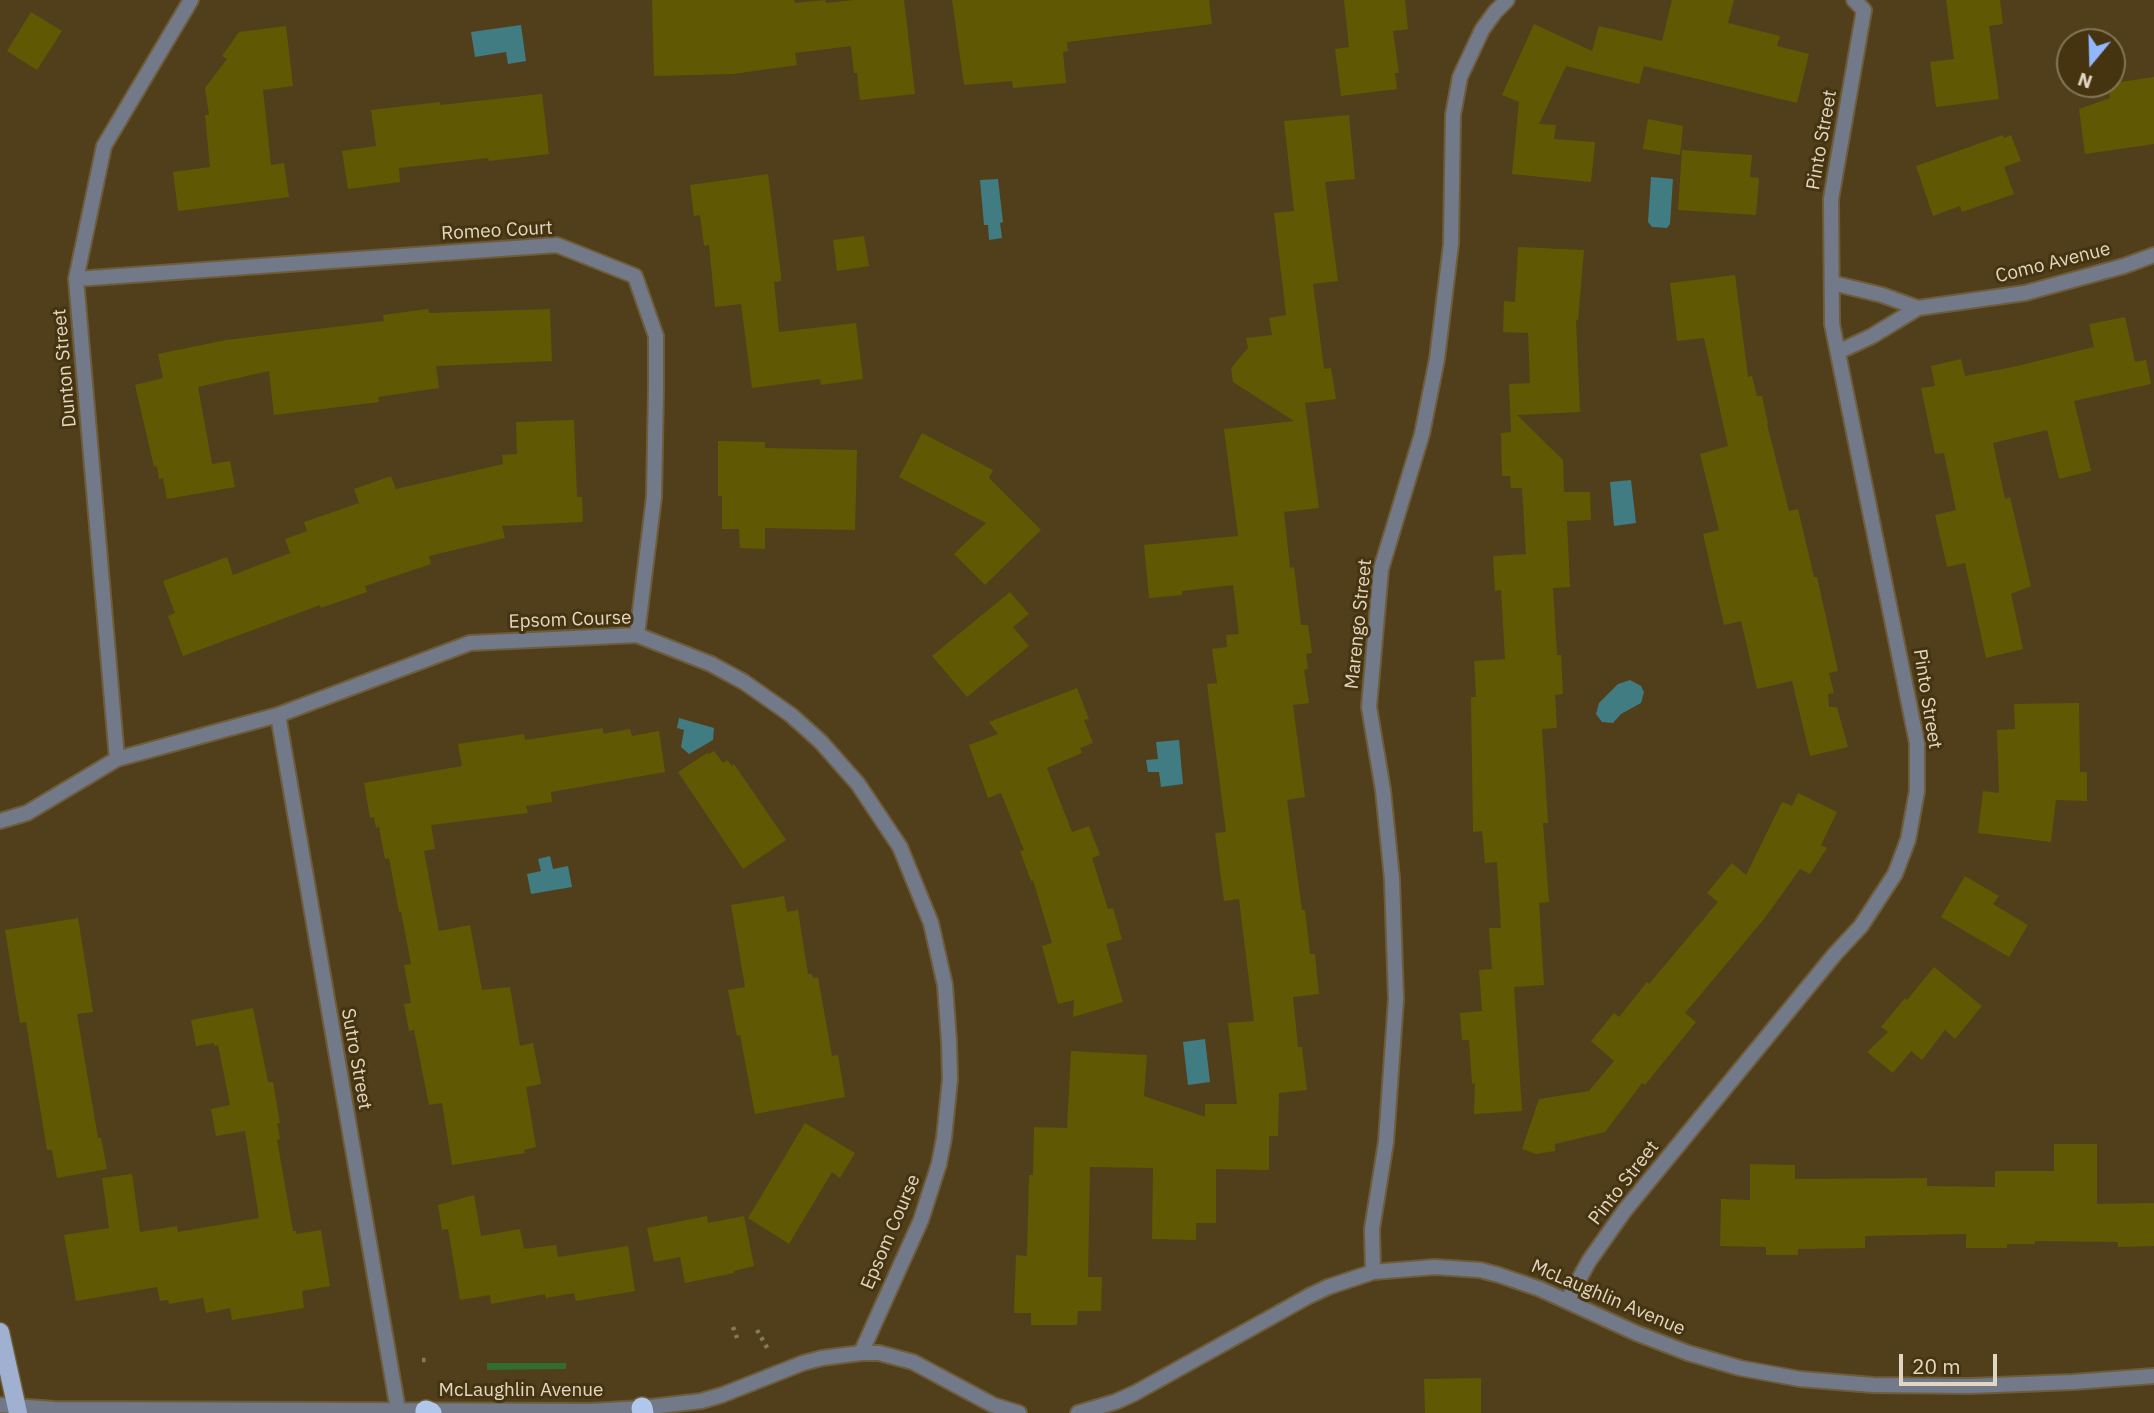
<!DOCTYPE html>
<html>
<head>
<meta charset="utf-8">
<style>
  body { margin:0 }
  #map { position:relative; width:2154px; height:1413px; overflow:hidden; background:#513f1b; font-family:"IBM Plex Sans",sans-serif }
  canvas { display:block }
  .north { position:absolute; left:2056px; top:28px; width:70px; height:70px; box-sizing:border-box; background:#463410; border:2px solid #847557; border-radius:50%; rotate:199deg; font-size:19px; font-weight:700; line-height:28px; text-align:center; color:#e0d6c2 }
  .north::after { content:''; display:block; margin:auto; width:24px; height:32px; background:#92b7fd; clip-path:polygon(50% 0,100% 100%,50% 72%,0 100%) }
  .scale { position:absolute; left:1899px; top:1354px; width:98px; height:32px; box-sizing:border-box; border:4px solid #e0d6c2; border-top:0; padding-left:9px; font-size:21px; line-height:24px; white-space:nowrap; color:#e0d6c2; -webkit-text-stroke:5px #463410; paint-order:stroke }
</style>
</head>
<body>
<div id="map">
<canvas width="2154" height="1413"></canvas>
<div class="north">N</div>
<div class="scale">20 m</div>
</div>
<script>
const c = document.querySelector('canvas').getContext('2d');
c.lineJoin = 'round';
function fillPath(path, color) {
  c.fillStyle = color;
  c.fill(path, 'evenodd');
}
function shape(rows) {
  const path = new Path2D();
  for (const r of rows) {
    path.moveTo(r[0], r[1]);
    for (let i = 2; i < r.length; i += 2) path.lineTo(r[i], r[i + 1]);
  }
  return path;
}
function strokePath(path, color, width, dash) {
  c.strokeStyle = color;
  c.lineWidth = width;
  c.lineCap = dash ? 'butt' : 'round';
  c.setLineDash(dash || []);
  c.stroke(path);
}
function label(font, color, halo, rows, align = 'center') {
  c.font = font + ' "IBM Plex Sans",sans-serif';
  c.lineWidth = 6;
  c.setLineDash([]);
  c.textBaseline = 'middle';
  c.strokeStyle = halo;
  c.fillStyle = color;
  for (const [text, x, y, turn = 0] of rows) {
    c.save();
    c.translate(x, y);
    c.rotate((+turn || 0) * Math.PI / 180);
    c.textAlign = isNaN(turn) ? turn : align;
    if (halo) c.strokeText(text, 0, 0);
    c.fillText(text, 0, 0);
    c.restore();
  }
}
const green = shape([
  [487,1363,566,1363,566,1369,487,1370]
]);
const water = shape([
  [521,25,526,61,508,64,506,52,475,57,471,32],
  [1651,177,1673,179,1670,224,1667,228,1652,227,1648,222],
  [998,179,1003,222,1000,223,1002,238,989,240,988,225,984,225,980,180],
  [1631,480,1636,523,1614,526,1610,482],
  [1630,680,1641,686,1644,692,1641,703,1621,714,1613,723,1602,722,1596,714,1599,703,1618,684],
  [679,718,714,728,713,740,689,754,681,747,684,730,677,728],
  [1179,740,1183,784,1161,787,1159,772,1148,772,1146,760,1158,759,1156,742],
  [550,856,553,869,568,866,572,887,531,894,527,874,541,871,538,859],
  [1205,1039,1210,1082,1188,1085,1183,1042]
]);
const building = shape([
  [652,0,794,0,795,3,825,0,826,3,855,0,904,0,915,94,860,100,857,73,854,73,851,46,795,53,797,65,733,74,654,76],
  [952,0,1209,0,1212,24,1067,42,1068,51,1063,52,1066,83,1013,88,1012,81,964,85],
  [1344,0,1405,0,1408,29,1393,31,1399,73,1395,73,1397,89,1341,96,1335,49,1349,47],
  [1672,0,1734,0,1728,23,1780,36,1777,46,1809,54,1797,103,1644,66,1639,84,1566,66,1539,124,1556,125,1554,139,1595,142,1591,182,1512,174,1519,102,1502,95,1534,24,1592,51,1599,26,1662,41],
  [1946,0,2000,0,2003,24,1989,26,1999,99,1936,107,1930,62,1954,59],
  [31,12,62,31,37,70,7,51],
  [286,26,293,86,263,90,271,165,284,163,289,197,178,211,173,172,210,167,205,115,209,115,205,88,227,59,222,56,239,32],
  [2154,77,2154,144,2085,154,2079,109,2110,98,2107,84],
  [542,94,549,154,489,161,488,158,399,168,400,182,348,189,342,151,376,146,371,110,440,102,440,105],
  [1349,115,1355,179,1325,182,1338,281,1313,284,1324,369,1331,368,1336,399,1305,403,1319,508,1284,512,1290,568,1294,567,1301,625,1308,625,1312,653,1306,654,1308,669,1304,670,1309,703,1293,705,1305,797,1287,800,1302,910,1305,910,1310,954,1315,954,1319,994,1293,997,1298,1047,1302,1047,1307,1090,1279,1093,1278,1136,1269,1136,1269,1170,1216,1169,1216,1223,1196,1223,1196,1240,1152,1239,1153,1168,1090,1167,1088,1277,1102,1277,1101,1311,1078,1311,1077,1325,1031,1325,1031,1313,1014,1313,1016,1255,1027,1256,1029,1175,1033,1175,1034,1127,1067,1128,1071,1051,1147,1055,1144,1096,1205,1117,1205,1104,1237,1104,1228,1023,1254,1021,1239,899,1224,901,1215,833,1226,832,1207,684,1217,683,1212,649,1227,647,1226,635,1239,634,1233,585,1182,591,1182,595,1149,598,1144,545,1238,536,1224,429,1294,421,1233,382,1231,368,1248,348,1246,338,1272,335,1269,318,1286,315,1274,213,1294,211,1284,121],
  [1648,119,1683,126,1680,155,1643,149],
  [2003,135,2004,138,2011,135,2021,161,2004,167,2014,194,1962,212,1960,206,1933,216,1916,166],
  [1682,150,1752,155,1750,177,1759,178,1756,215,1678,210],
  [768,174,781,275,781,281,774,282,779,332,856,323,863,379,821,385,820,379,752,388,741,304,715,307,709,245,704,246,700,215,694,216,690,185],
  [864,236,869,266,837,271,833,240],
  [1518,247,1584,250,1578,320,1576,320,1580,412,1517,415,1563,460,1564,492,1590,492,1591,520,1567,521,1570,587,1553,588,1557,655,1561,655,1563,694,1555,695,1557,728,1542,729,1548,823,1543,823,1549,902,1539,903,1544,985,1514,987,1522,1111,1474,1114,1475,1083,1472,1084,1469,1040,1462,1040,1460,1013,1482,1011,1479,970,1492,969,1489,928,1501,928,1497,862,1485,863,1482,831,1473,832,1471,697,1476,697,1474,661,1505,659,1501,590,1495,591,1493,556,1526,554,1522,488,1511,488,1510,476,1502,476,1501,433,1511,432,1509,384,1530,383,1528,333,1503,332,1504,301,1515,302],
  [1735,275,1748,377,1752,376,1757,396,1762,396,1768,424,1767,424,1789,511,1798,509,1814,577,1817,577,1838,671,1829,673,1834,693,1828,694,1829,707,1837,707,1848,747,1810,756,1792,681,1757,689,1741,621,1724,625,1703,534,1719,530,1700,454,1728,446,1704,338,1677,341,1670,283],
  [428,309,429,313,550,309,552,361,436,366,439,388,378,397,379,402,274,415,269,371,198,387,212,464,230,461,235,487,167,499,163,478,159,479,157,466,154,467,135,385,163,378,158,354,226,340,384,321,383,315],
  [2125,317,2135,362,2146,360,2151,384,2074,401,2091,471,2059,479,2047,430,1993,443,2005,499,2010,497,2031,586,2011,594,2023,649,1986,658,1965,563,1947,567,1935,515,1956,510,1944,453,1935,454,1921,388,1935,386,1931,366,1961,359,1965,376,2013,367,2094,347,2089,324],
  [574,420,577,497,582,497,583,522,502,526,505,538,429,556,431,564,365,586,367,592,321,608,320,605,183,656,168,616,175,613,163,581,227,557,233,575,290,553,285,539,307,531,304,522,359,503,354,489,391,476,396,489,503,464,502,455,517,454,516,422],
  [922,433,993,470,989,478,1041,530,985,585,954,554,986,523,899,477],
  [718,441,765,442,765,448,857,450,855,530,765,528,765,549,740,548,739,529,722,529,722,496,718,496],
  [1010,592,1029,614,1013,627,1029,646,967,697,932,656],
  [1077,688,1089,719,1084,720,1093,743,1080,748,1082,753,1047,768,1072,832,1089,826,1100,855,1092,858,1108,909,1113,908,1122,939,1106,944,1123,1002,1073,1017,1074,1000,1058,1004,1042,946,1052,943,1033,880,1031,881,1020,851,1024,850,1001,793,988,798,969,745,998,734,989,722],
  [2079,703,2080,772,2087,772,2087,801,2056,800,2051,842,1978,833,1983,791,1999,793,1997,730,2015,729,2014,704],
  [603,728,603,734,630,729,632,736,659,731,665,772,551,792,552,802,526,806,528,813,431,825,435,849,424,851,439,931,470,925,482,990,510,987,520,1046,533,1043,541,1084,526,1087,536,1147,524,1150,525,1153,452,1165,442,1103,429,1105,414,1030,409,1031,404,1004,411,1003,404,965,411,964,401,912,399,912,389,858,385,859,379,827,376,828,374,817,370,818,364,783,462,766,458,744,524,734,525,740],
  [714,751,723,763,727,760,732,766,734,764,786,840,743,869,678,772,707,753,709,754],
  [1798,793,1837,812,1821,845,1827,848,1810,874,1800,869,1764,919,1685,1013,1696,1022,1645,1085,1642,1083,1605,1132,1555,1144,1555,1151,1536,1154,1522,1149,1539,1099,1589,1091,1614,1061,1591,1041,1614,1013,1619,1017,1647,982,1649,984,1718,902,1707,893,1732,863,1746,875,1782,802,1792,806],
  [1965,876,1999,896,1993,904,2028,925,2009,957,1941,917],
  [784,896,787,912,798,910,808,974,812,974,813,978,818,977,832,1056,838,1055,845,1097,755,1114,740,1035,737,1036,728,990,745,987,731,905],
  [78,918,93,1012,77,1014,98,1138,101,1138,107,1169,57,1178,52,1150,47,1150,26,1022,20,1023,5,930],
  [1934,967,1982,1006,1955,1039,1945,1030,1922,1060,1911,1051,1893,1073,1867,1052,1888,1032,1881,1027,1905,998,1907,1000],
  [253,1008,268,1082,273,1082,280,1123,277,1123,280,1139,277,1140,293,1231,296,1231,296,1234,321,1230,330,1286,302,1291,304,1308,232,1320,230,1308,206,1313,203,1298,169,1304,168,1300,160,1301,157,1287,76,1301,64,1235,109,1228,102,1178,132,1174,140,1232,177,1226,178,1232,259,1218,245,1131,216,1136,211,1109,230,1105,218,1045,214,1046,214,1043,196,1046,191,1020],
  [805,1123,855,1153,840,1178,832,1172,789,1244,748,1218],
  [2054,1144,2097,1144,2097,1204,2154,1203,2154,1246,2118,1247,2118,1242,2035,1241,2035,1244,2007,1244,2007,1248,1966,1248,1966,1234,1865,1236,1865,1248,1798,1249,1798,1255,1766,1255,1766,1247,1720,1246,1721,1199,1750,1200,1750,1164,1795,1165,1795,1179,1927,1178,1927,1186,1995,1187,1995,1171,2054,1171],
  [474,1195,481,1236,520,1229,524,1249,556,1245,558,1257,628,1246,635,1291,576,1301,574,1293,546,1298,545,1294,491,1304,490,1295,460,1300,448,1229,442,1230,438,1205],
  [707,1216,708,1223,744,1216,754,1266,734,1271,734,1273,685,1283,680,1257,654,1262,647,1228],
  [1481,1378,1481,1413,1425,1413,1424,1379]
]);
const path = shape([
  [733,1327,737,1338],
  [757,1330,769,1351],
  [422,1360,429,1360]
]);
const minor = shape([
  [76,279,557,245,635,276,656,336,656,388,654,497,637,635],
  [1832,283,1882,295,1918,308],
  [1838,352,1872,336,1918,308,2025,293,2124,266,2154,255],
  [278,715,398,1410],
  [117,759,76,279,104,146,191,0],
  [0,821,27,813,117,759,278,715,470,643,637,635,711,664,744,682,791,715,821,742,858,784,900,847,931,923,945,985,949,1042,950,1079,944,1138,939,1164,921,1220,861,1353],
  [1373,1272,1372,1229,1386,1142,1396,999,1392,879,1383,790,1369,707,1381,569,1422,434,1437,359,1451,244,1453,115,1460,77,1482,30,1495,12,1507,0],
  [1567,1301,1589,1261,1625,1210,1835,954,1861,926,1895,874,1908,840,1917,791,1917,743,1832,324,1831,199,1864,10,1854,0],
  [642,1408,701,1401,722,1395,803,1363,822,1358,861,1353,879,1353,913,1362,993,1405,1019,1413],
  [1078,1413,1115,1402,1135,1393,1309,1296,1328,1287,1373,1272,1435,1267,1480,1270,1499,1275,1540,1289,1636,1333,1688,1353,1740,1368,1800,1379,1873,1385,1970,1386,2073,1382,2154,1376]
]);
const tertiary = shape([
  [0,1405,54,1409,591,1411,642,1408]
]);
const primary = shape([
  [0,1332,18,1413]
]);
const motorway = shape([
  [642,1408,643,1413],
  [426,1411,431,1413]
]);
const streetNames = [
  ["Pinto Street",1822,140,-80],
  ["Romeo Court",497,231,-3],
  ["Como Avenue",2053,263,-14],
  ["Dunton Street",65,368,-95],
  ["Epsom Course",570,620,-2],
  ["Marengo Street",1359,624,-84],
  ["Pinto Street",1927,699,81],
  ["Sutro Street",356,1059,80],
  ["Pinto Street",1624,1183,-52],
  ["Epsom Course",891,1232,-67],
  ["McLaughlin Avenue",1608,1298,23],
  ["McLaughlin Avenue",521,1391]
];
fillPath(green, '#326c2e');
fillPath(water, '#407c81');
fillPath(building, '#615803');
strokePath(minor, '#6e5d3c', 18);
strokePath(tertiary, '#6e5d3c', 18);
strokePath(primary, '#6e5d3c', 21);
strokePath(motorway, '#6e5d3c', 24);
strokePath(path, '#87785a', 4.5, [3.5, 5]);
strokePath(minor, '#727a8a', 14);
strokePath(tertiary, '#727a8a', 14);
strokePath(primary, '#9fb0d0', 18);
strokePath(motorway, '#b1c6eb', 21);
label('19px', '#e0d6c2', '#463410', streetNames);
</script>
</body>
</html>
